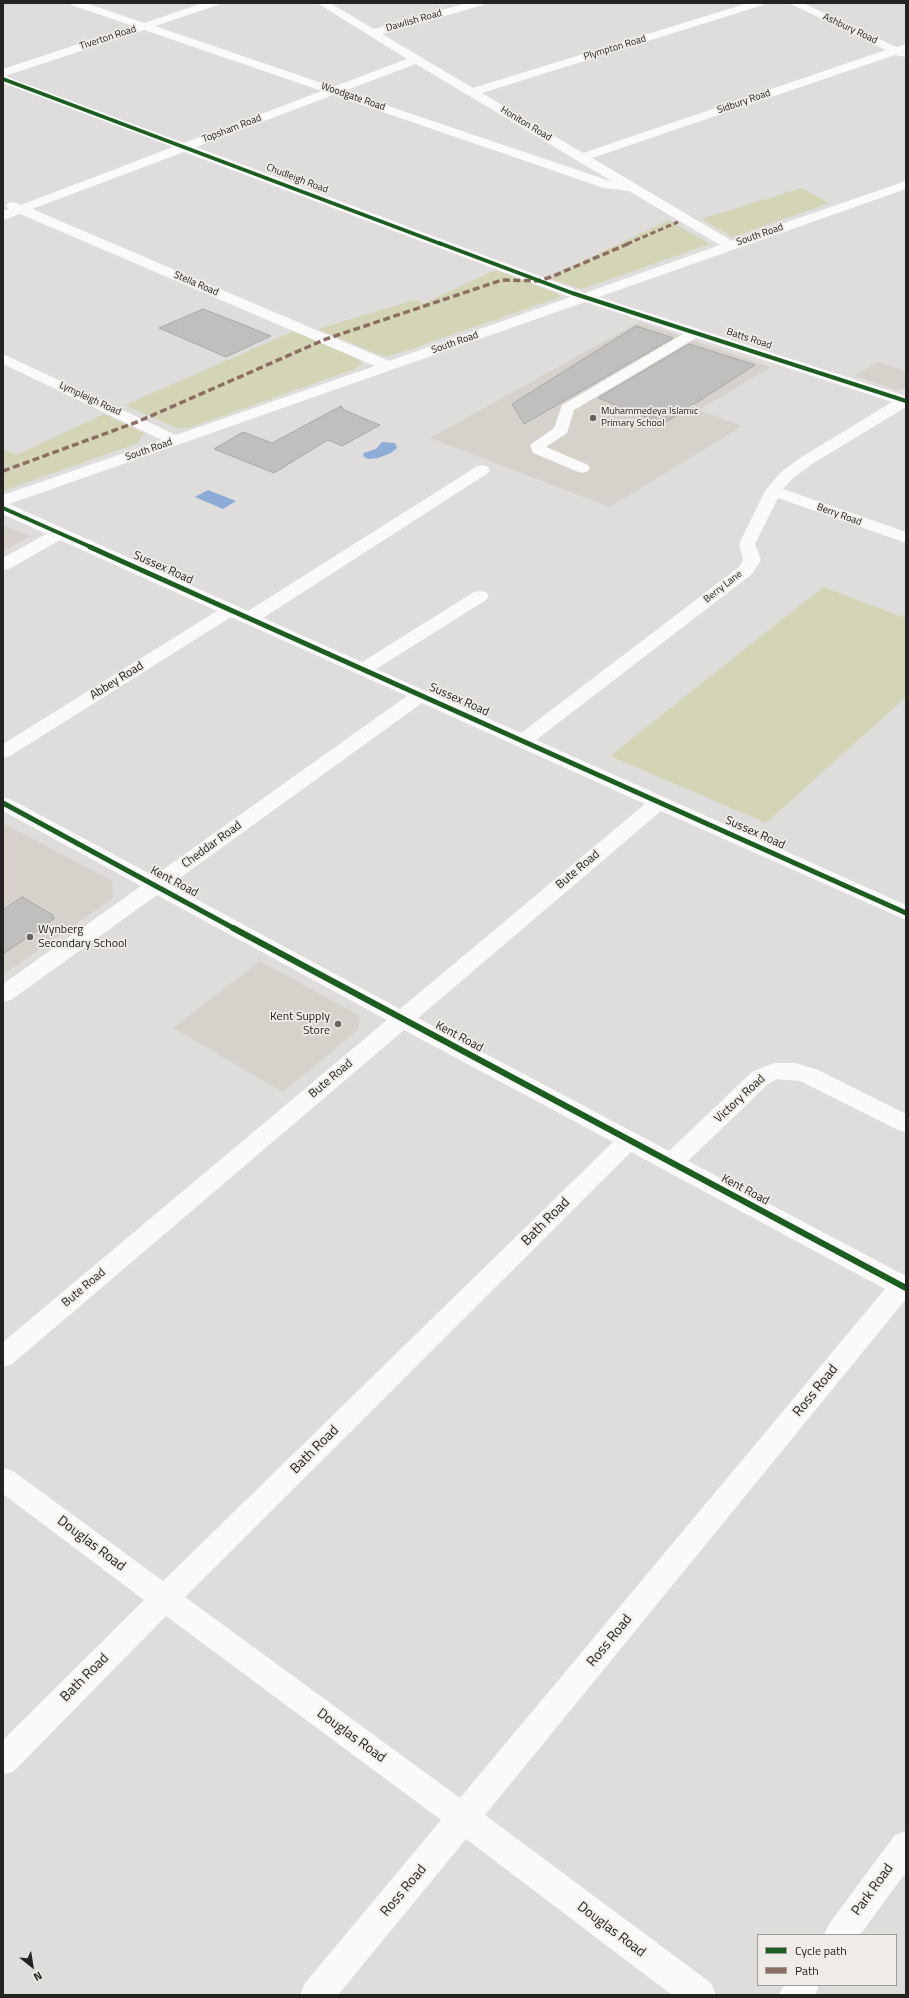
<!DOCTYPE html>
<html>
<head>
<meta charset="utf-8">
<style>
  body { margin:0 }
  #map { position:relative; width:909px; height:1998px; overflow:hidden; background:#dfdddb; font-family:"Titillium Web",sans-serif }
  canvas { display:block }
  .frame { position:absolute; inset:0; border:4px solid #242321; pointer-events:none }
  .legend { position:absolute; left:757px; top:1934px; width:140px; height:52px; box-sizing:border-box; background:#efebe6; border:1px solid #9e9b97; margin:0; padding:5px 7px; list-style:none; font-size:12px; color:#242321 }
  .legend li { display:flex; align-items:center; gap:8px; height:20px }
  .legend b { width:20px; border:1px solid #9e9b97 }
  .north { position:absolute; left:12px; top:1946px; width:40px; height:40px; -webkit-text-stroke:3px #efebe6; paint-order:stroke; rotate:150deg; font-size:11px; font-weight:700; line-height:16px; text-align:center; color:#242321 }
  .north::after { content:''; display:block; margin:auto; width:14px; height:18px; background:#242321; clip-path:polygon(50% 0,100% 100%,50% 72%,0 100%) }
</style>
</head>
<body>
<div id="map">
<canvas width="909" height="1998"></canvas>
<div class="frame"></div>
<ul class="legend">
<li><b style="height:5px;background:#1b5e20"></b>Cycle path</li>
<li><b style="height:5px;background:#8d6e63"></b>Path</li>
</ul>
<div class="north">N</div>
</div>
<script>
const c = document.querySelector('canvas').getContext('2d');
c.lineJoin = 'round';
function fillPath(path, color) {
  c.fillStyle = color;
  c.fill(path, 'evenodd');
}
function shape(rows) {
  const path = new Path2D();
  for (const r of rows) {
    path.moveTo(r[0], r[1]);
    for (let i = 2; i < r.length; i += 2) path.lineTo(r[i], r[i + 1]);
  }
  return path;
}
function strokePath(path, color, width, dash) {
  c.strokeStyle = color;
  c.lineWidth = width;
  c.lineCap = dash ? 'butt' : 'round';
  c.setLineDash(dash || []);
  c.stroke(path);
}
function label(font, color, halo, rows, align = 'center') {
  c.font = font + ' "Titillium Web",sans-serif';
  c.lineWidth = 3.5;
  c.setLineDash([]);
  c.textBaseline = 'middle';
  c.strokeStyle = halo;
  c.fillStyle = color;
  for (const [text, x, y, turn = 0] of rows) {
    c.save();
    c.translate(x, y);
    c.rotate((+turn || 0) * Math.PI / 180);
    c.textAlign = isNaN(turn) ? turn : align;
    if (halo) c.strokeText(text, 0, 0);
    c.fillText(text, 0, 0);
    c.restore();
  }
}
const built = shape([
  [639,322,771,367,699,410,742,426,610,507,430,438],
  [877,362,906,371,906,388,897,390,855,376],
  [3,525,30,536,3,551],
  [3,823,112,881,113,898,3,975],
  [260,961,360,1016,358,1030,283,1092,173,1028]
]);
const green = shape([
  [802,188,829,203,733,237,701,219],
  [669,220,710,244,582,289,547,278],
  [496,270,556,293,560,297,391,356,382,356,318,329,414,300,424,303],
  [294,331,358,359,362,364,355,369,188,428,176,428,125,405],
  [104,414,146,434,142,435,138,443,3,491,3,449,16,455],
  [823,587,906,618,906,697,766,823,610,756]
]);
const water = shape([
  [382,442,395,443,397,448,391,453,378,458,368,459,363,456,364,453,376,449],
  [208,490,236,501,223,509,195,497]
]);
const building = shape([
  [203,309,239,323,271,336,226,357,159,328,203,309],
  [636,326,673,338,524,424,512,404,636,326],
  [689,344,755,365,663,424,598,398,689,344],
  [341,406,344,410,380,425,342,446,328,440,274,473,214,449,243,432,272,443,341,406],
  [22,897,53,915,51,916,55,918,3,954,3,910,22,897]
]);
const minor = shape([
  [70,3,86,3,144,23,203,3,219,3,218,5,155,26,333,87,407,59,317,3,330,3,374,29,467,3,484,3,483,5,382,34,473,88,748,3,764,3,763,5,482,93,583,153,886,50,789,3,803,3,896,47,906,44,906,57,895,55,592,158,732,241,906,181,906,189,599,297,906,396,906,407,812,464,792,479,783,489,906,532,906,543,778,498,755,544,761,560,752,574,536,740,906,905,906,920,661,811,418,1018,669,1151,752,1072,774,1063,795,1063,816,1069,906,1114,906,1132,898,1130,800,1081,777,1079,768,1084,688,1161,906,1276,906,1299,485,1815,711,1983,716,1995,672,1995,466,1839,338,1995,300,1995,305,1983,441,1820,166,1616,14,1771,3,1775,3,1740,144,1600,3,1494,3,1468,13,1471,163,1581,613,1142,404,1030,12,1364,3,1367,3,1342,387,1020,157,895,11,1000,3,1002,3,984,141,886,3,811,3,797,10,799,154,876,407,696,231,617,10,756,3,758,3,744,217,611,60,540,9,569,3,570,3,558,46,534,3,514,3,495,162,440,3,364,3,354,176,435,375,366,20,214,3,220,3,211,9,209,6,206,8,203,13,202,21,205,173,147,3,83,3,69,133,26,71,5,70,3],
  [144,30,322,91,184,143,5,76,144,30],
  [416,64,613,182,344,91,416,64],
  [333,95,604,188,629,191,720,245,585,293,196,147,333,95],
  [184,152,567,296,571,297,389,361,32,209,184,152],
  [585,302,683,334,562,405,554,428,530,445,533,453,576,471,582,473,588,471,590,468,588,465,546,447,567,433,574,410,696,338,892,402,800,458,780,473,765,491,739,544,743,560,739,567,521,733,376,669,486,600,489,596,486,592,480,591,474,592,362,662,263,618,488,473,490,470,488,467,482,465,476,467,248,611,9,504,585,302],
  [422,703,645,804,400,1009,170,885,422,703],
  [631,1152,885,1289,460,1798,185,1597,631,1152],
  [906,1831,906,1872,860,1935,824,1935,829,1924,895,1835,906,1831],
  [784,1985,819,1985,815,1995,779,1995,784,1985]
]);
const quietFar1 = shape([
  [627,244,678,222]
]);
const quiet = shape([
  [3,471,137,422,326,339,502,280,538,281,551,277,630,243]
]);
const cyclewayFar3 = shape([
  [3,79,441,244]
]);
const cyclewayFar2 = shape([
  [439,243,572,293,906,401],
  [3,508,93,548]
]);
const cyclewayFar1 = shape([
  [90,547,906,913],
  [3,803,235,929]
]);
const cycleway = shape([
  [233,928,906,1288]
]);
const markers = [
  [593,418,4,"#656462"],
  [30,937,4,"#656462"],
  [338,1024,4,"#656462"]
];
const farStreetnames = [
  ["Dawlish Road",414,21,-16],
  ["Ashbury Road",850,29,25],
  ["Tiverton Road",108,38,-18],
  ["Plympton Road",615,48,-17],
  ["Woodgate Road",353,97,19],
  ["Sidbury Road",744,102,-19],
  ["Honiton Road",526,124,31],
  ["Topsham Road",232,129,-21],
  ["Chudleigh Road",297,179,21],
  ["South Road",760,235,-19],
  ["Stella Road",196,284,23],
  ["Batts Road",749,339,18],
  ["South Road",455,343,-19],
  ["Lympleigh Road",90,399,25],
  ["South Road",149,450,-19],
  ["Berry Road",839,515,20],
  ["Berry Lane",723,587,-38]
];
const farPoinames = [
  ["Muhammedeya Islamic",601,412],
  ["Primary School",601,424]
];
const streetNames = [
  ["Sussex Road",163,568,24],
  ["Abbey Road",117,681,-32],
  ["Sussex Road",459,700,24],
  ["Sussex Road",755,833,24],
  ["Cheddar Road",212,845,-36],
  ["Bute Road",578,870,-40],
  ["Kent Road",174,882,28],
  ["Kent Road",459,1037,28],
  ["Bute Road",331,1079,-40],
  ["Victory Road",740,1099,-43],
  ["Kent Road",745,1190,28],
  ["Bute Road",84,1288,-40]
];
const poiNames = [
  ["Wynberg",38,930],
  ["Secondary School",38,944],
  ["Kent Supply",330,1017,"right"],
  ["Store",330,1031,"right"]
];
const nearStreetnames = [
  ["Bath Road",546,1222,-45],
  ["Ross Road",816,1391,-51],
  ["Bath Road",315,1450,-45],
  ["Douglas Road",91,1544,37],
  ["Ross Road",610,1641,-51],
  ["Bath Road",85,1678,-45],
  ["Douglas Road",351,1736,36],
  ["Park Road",873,1890,-54],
  ["Ross Road",404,1891,-50],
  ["Douglas Road",611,1930,37]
];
fillPath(built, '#d6d1ca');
fillPath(green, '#d3d5b6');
fillPath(water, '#8cabd7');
fillPath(building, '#c1bfbe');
strokePath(building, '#aaa8a7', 1);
fillPath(minor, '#fafafa');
strokePath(quietFar1, '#8d6e63', 3, [5.5, 3]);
strokePath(quiet, '#8d6e63', 3.5, [7, 3.5]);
strokePath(cyclewayFar3, '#1b5e20', 3.5);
strokePath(cyclewayFar2, '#1b5e20', 4);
strokePath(cyclewayFar1, '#1b5e20', 5);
strokePath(cycleway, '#1b5e20', 6);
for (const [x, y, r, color] of markers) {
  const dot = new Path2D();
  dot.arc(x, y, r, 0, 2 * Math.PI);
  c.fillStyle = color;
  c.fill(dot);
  strokePath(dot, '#efebe6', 1.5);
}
label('10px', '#242321', '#efebe6', farStreetnames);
label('10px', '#242321', '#efebe6', farPoinames, 'left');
label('12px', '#242321', '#efebe6', streetNames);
label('12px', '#242321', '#efebe6', poiNames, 'left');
label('14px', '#242321', '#efebe6', nearStreetnames);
</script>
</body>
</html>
